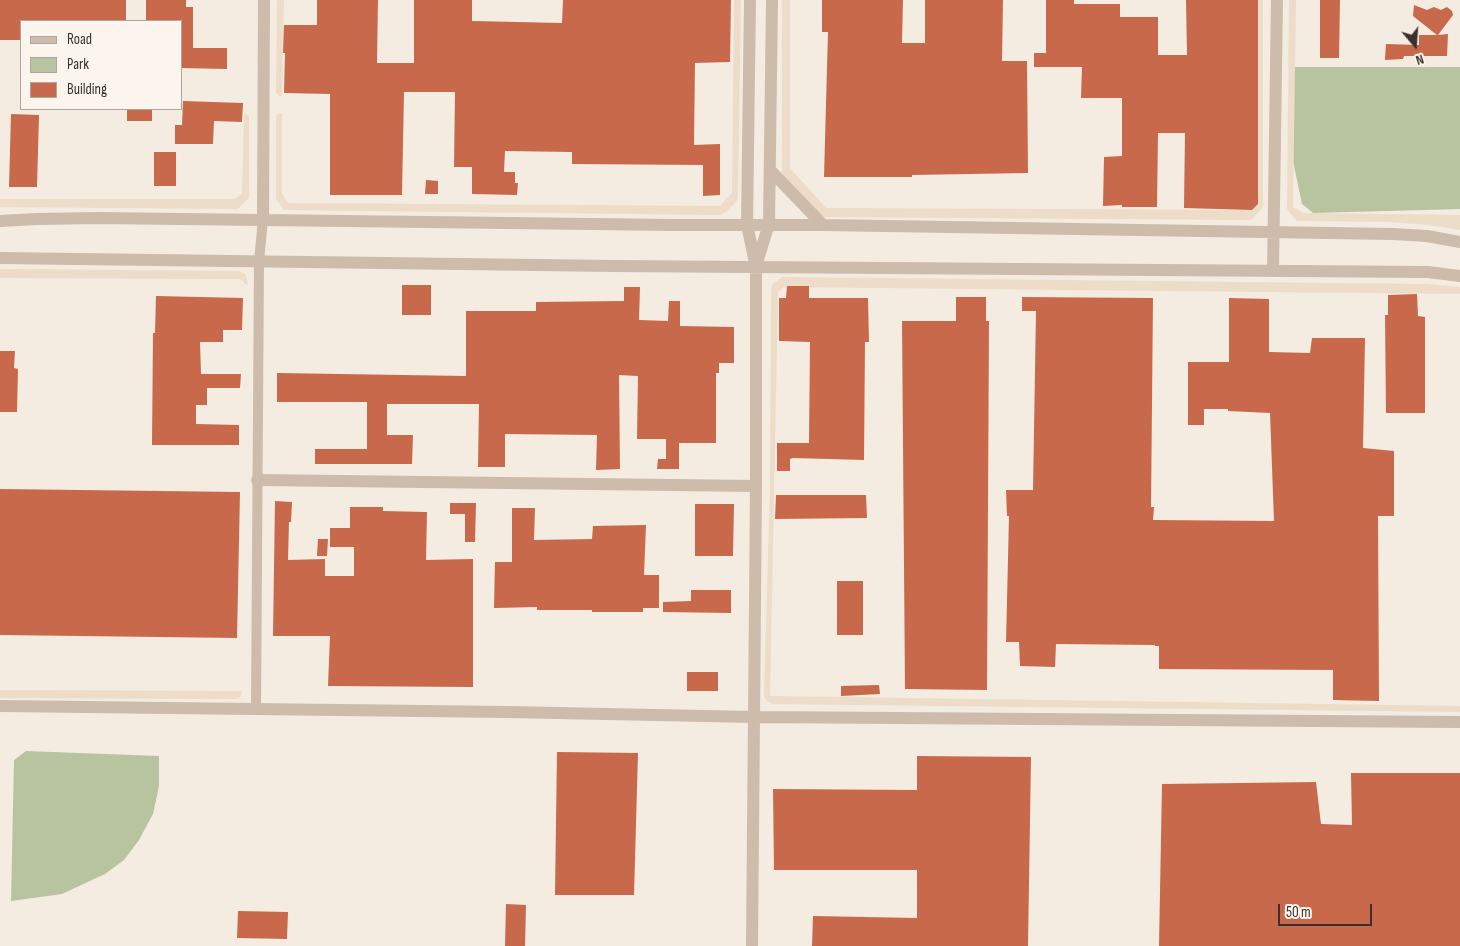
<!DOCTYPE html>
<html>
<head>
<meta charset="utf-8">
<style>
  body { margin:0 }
  #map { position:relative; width:1460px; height:946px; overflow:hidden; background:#f4ebe1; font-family:"Sofia Sans Condensed",sans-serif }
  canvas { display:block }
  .legend { position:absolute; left:20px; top:20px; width:162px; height:90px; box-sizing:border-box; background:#fbf5ee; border:1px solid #aea6a0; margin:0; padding:6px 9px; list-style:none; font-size:15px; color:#3b302b }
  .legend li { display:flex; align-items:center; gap:10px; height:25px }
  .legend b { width:25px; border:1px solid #aea6a0 }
  .north { position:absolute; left:1390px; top:20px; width:50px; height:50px; -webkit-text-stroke:4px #fbf5ee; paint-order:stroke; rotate:162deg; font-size:14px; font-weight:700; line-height:20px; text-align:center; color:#3b302b }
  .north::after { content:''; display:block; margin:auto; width:18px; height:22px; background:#3b302b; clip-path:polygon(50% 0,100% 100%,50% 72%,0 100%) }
  .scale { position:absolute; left:1278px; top:904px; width:94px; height:22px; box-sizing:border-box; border:2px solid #3b302b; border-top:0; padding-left:6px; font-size:15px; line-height:18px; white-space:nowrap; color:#3b302b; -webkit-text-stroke:4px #fbf5ee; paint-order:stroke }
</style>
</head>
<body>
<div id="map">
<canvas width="1460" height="946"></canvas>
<ul class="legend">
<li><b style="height:6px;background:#cdbbac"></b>Road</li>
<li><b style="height:14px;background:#b8c4a0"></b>Park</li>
<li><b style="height:14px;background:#c8694b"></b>Building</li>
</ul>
<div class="north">N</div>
<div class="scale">50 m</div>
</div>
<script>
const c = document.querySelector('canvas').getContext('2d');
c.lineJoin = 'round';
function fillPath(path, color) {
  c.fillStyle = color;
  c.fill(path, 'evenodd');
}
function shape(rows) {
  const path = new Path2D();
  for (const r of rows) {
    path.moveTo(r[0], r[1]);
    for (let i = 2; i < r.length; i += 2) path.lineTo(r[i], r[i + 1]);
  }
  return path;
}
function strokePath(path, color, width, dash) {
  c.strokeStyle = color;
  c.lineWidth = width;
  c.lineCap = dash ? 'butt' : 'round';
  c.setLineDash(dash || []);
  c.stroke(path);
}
const green = shape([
  [1292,67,1460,67,1460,209,1313,213,1302,204,1292,156],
  [26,751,159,756,159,786,153,814,139,840,124,860,105,874,62,894,11,901,14,760]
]);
const plaza = shape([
  [277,0,284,0,282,96,279,96,276,93],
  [734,0,741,0,738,196,737,201,726,212,719,215,284,210,276,199,276,115,282,113,282,194,288,203,720,206,732,193],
  [782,0,790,0,790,168,826,208,1252,210,1258,204,1258,0,1263,0,1263,207,1251,220,823,217,782,174],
  [1289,0,1296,0,1293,207,1303,213,1460,215,1460,230,1430,225,1389,222,1297,221,1287,209],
  [244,113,249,116,249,198,238,209,0,207,0,199,235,199,242,194],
  [0,269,239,271,246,275,248,286,240,279,0,278],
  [782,277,1426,284,1460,287,1460,294,784,287,778,292,770,696,1460,706,1460,712,772,704,766,700,764,695,770,487,771,291,772,285],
  [0,690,242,691,240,698,234,699,0,698]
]);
const building = shape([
  [0,0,126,0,126,21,21,21,21,40,0,40],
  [146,0,186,0,186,7,193,7,193,48,227,48,227,69,181,68,181,21,146,21],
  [317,0,378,0,377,63,414,63,414,0,472,0,472,21,562,23,563,0,731,0,730,62,695,63,694,145,720,144,720,195,703,196,703,165,572,164,572,152,505,151,504,172,515,172,515,183,518,183,517,195,472,194,472,167,454,167,455,92,404,92,402,195,330,195,330,94,284,93,285,53,283,53,284,25,317,25],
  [822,0,903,0,902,43,925,43,925,0,1003,0,1002,61,1027,61,1028,173,912,175,912,177,824,177,828,32,822,32],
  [1046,0,1074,0,1074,4,1120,4,1120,17,1158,17,1158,55,1187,55,1186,0,1258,0,1258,204,1252,210,1184,208,1185,133,1158,133,1157,207,1122,207,1122,205,1103,206,1104,157,1122,156,1122,98,1081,98,1082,67,1034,67,1034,53,1046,53],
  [1320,0,1340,0,1339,58,1320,58],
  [1414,5,1427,10,1434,7,1441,10,1447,7,1452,11,1453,15,1438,35,1448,34,1447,56,1404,56,1403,59,1385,60,1386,44,1419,45,1419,35,1437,35,1413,16],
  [183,101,243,103,242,122,214,121,213,144,175,144,175,125,182,125],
  [127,109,152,109,152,121,127,121],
  [11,114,39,115,37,187,9,187],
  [154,152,176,152,176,186,154,186],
  [426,180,438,181,438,194,425,194],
  [402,285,431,285,431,315,402,315],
  [787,286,809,286,809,298,868,298,869,342,865,342,864,460,793,458,790,459,790,471,777,471,777,443,809,443,810,342,779,341,779,298,786,298],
  [624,287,640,287,639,320,668,321,669,301,680,301,680,326,734,327,734,363,719,363,719,373,716,373,716,443,679,443,679,469,657,469,658,459,666,459,666,439,637,439,638,376,619,375,620,469,596,470,597,435,505,434,505,467,478,467,479,404,387,404,387,435,413,435,412,464,315,464,315,449,367,449,367,402,277,402,277,373,466,376,466,311,536,311,536,302,624,301],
  [1417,294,1418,316,1425,317,1425,413,1386,413,1385,315,1388,315,1388,295],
  [156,296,243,298,242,330,223,330,223,342,200,342,201,374,241,374,240,388,207,388,207,405,196,405,196,424,239,425,239,445,152,445,153,333,155,333],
  [956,297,986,297,986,321,989,321,987,690,905,689,902,321,956,321],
  [1022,297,1153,298,1151,507,1154,507,1153,520,1274,521,1270,413,1228,411,1228,409,1204,409,1204,425,1188,425,1188,362,1229,362,1229,298,1269,299,1269,352,1310,353,1312,338,1365,338,1363,448,1394,451,1394,516,1378,516,1379,701,1333,700,1333,670,1159,669,1159,646,1155,646,1155,645,1056,644,1055,667,1020,666,1019,642,1006,642,1009,516,1007,516,1006,490,1033,490,1036,311,1022,311],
  [0,351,15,351,14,368,18,369,17,412,0,412],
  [0,489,240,492,237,638,0,635],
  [776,495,866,495,867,518,775,519],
  [275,501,292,502,291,522,289,522,288,560,325,559,325,576,354,576,354,547,330,547,330,528,350,528,350,507,383,507,383,511,427,512,426,560,473,559,473,687,328,686,330,636,273,636],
  [450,503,476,503,475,542,465,542,465,514,450,514],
  [695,504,734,504,733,556,695,556],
  [512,508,535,508,534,540,592,539,593,526,646,525,644,575,659,575,659,608,643,608,643,612,592,612,592,610,537,610,537,607,494,608,495,562,512,562],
  [318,539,328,539,327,556,317,556],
  [837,581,863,581,863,635,837,635],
  [691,590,731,590,731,613,663,612,663,602,691,601],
  [687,672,718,672,718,691,687,691],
  [879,685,880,694,841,696,841,686],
  [557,752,638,753,634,895,555,895],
  [917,756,1031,757,1028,946,812,946,813,916,917,918,917,870,774,870,773,789,917,790],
  [1351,773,1460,773,1460,946,1159,946,1162,784,1316,782,1321,824,1352,825],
  [506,904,526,905,525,946,505,946],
  [238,911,288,912,287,939,237,938]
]);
const minor = shape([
  [256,709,259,261,263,220]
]);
const tertiary = shape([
  [750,0,747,225,756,267,756,486,752,946],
  [770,170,823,225],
  [263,220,264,0],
  [0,221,37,219,99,218,673,225,823,225,1393,234,1427,236,1460,242],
  [0,258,614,266,1428,272,1460,276],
  [756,266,769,224,772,0],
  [1273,271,1277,0],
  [257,480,756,486],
  [0,706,508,712,754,717,1460,722]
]);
fillPath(green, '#b8c4a0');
fillPath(plaza, '#ecdcc8');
fillPath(building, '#c8694b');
strokePath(minor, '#cdbbac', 10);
strokePath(tertiary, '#cdbbac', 12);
</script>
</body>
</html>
